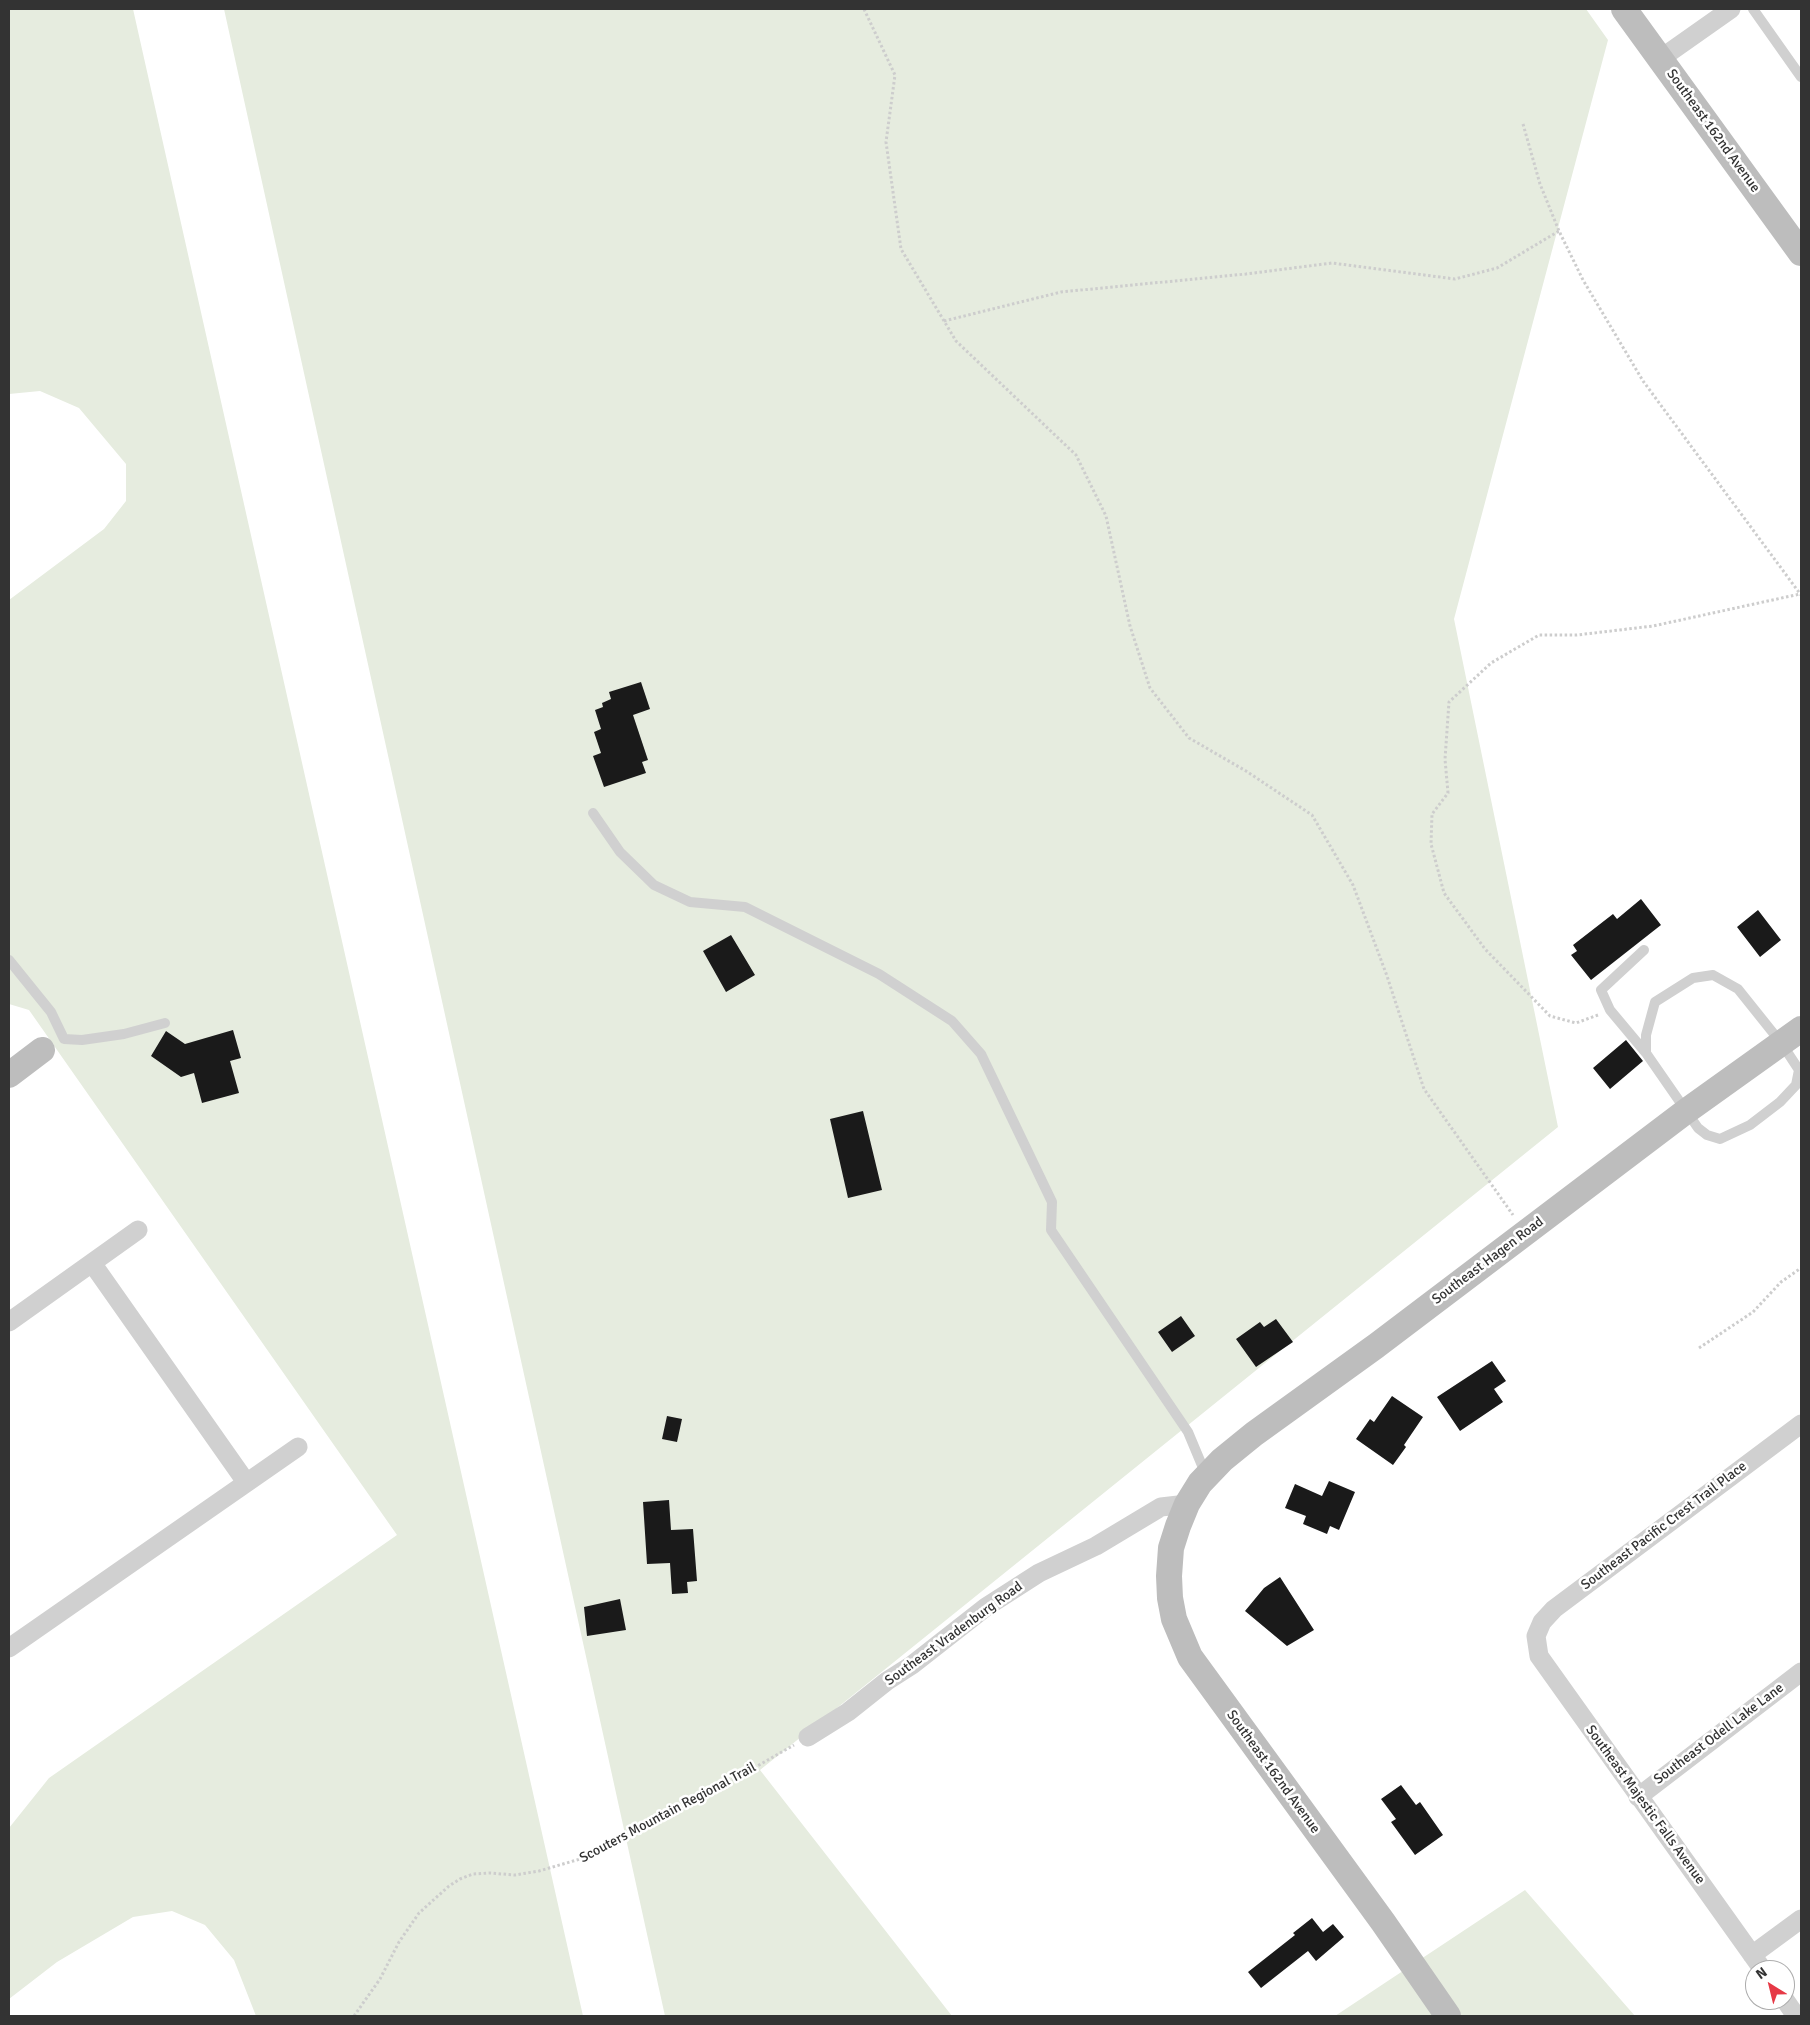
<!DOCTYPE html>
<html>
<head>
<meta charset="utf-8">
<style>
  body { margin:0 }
  #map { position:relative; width:1810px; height:2025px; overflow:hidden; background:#fff; font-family:Signika,sans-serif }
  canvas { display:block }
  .frame { position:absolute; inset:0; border:10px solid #333; pointer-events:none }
  .north { position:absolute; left:1745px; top:1960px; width:50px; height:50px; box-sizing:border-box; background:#fff; border:1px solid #adadad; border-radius:50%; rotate:324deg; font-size:14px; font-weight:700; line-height:20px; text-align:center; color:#333 }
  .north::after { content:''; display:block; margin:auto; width:18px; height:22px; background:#e63946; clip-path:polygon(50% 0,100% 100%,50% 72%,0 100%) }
</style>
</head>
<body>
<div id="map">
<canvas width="1810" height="2025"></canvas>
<div class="frame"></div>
<div class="north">N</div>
</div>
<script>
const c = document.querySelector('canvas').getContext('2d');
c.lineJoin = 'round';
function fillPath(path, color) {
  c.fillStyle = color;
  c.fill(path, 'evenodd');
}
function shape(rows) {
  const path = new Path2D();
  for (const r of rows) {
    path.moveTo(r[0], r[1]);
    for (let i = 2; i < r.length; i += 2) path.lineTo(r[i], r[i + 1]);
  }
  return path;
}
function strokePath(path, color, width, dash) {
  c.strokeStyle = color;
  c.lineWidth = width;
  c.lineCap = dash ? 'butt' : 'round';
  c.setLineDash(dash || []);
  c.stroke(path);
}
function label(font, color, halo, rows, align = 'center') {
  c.font = font + ' Signika,sans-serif';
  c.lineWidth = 5;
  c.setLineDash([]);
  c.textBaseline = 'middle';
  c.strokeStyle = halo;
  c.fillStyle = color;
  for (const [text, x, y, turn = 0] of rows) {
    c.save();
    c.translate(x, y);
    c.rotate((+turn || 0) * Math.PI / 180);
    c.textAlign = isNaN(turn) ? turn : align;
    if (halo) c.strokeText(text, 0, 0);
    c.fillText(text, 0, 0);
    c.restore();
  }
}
const green = shape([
  [9,9,133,9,583,2016,256,2016,234,1960,205,1925,172,1911,133,1917,57,1962,9,1999,9,1828,49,1778,397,1535,29,1010,9,1004,9,600,104,529,126,501,126,464,79,408,40,391,9,394],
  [224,9,1586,9,1608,40,1454,619,1558,1127,760,1770,952,2016,665,2016],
  [1525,1890,1635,2016,1335,2016]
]);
const building = shape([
  [641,682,650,709,633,715,648,760,642,762,646,773,604,787,593,756,601,753,594,732,601,729,595,710,603,707,602,703,611,699,609,692],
  [1641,899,1661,925,1591,980,1571,955,1577,951,1573,945,1613,914,1617,919],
  [1758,910,1781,940,1760,957,1737,927],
  [731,935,755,975,726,992,703,951],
  [233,1030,241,1058,230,1061,239,1093,202,1103,194,1073,181,1077,151,1056,166,1031,185,1044],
  [1626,1040,1643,1061,1610,1089,1593,1068],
  [863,1111,882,1190,848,1198,830,1119],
  [1181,1316,1195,1336,1172,1352,1158,1332],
  [1276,1319,1293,1342,1256,1367,1236,1339,1260,1322,1264,1327],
  [1492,1361,1506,1381,1494,1389,1503,1402,1460,1431,1437,1397],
  [1392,1396,1423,1417,1404,1445,1406,1447,1393,1465,1356,1439,1370,1419,1374,1422],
  [667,1416,682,1419,677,1442,662,1439],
  [1329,1481,1355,1492,1339,1530,1330,1526,1327,1534,1303,1524,1306,1516,1285,1508,1295,1484,1322,1496],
  [669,1500,671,1530,693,1529,697,1581,687,1582,688,1593,672,1594,670,1563,647,1564,643,1502],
  [1280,1577,1314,1630,1287,1646,1245,1611,1264,1588],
  [620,1599,626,1630,587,1636,584,1607],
  [1401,1785,1416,1805,1420,1802,1443,1835,1415,1855,1391,1822,1396,1819,1381,1799],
  [1312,1918,1323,1932,1333,1924,1344,1937,1316,1961,1308,1951,1261,1988,1248,1972,1295,1935,1293,1933]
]);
const path = shape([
  [864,9,895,75,886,142,901,249,956,341,1076,455,1106,516,1130,626,1150,688,1189,738,1246,771,1312,815,1353,885,1387,976,1424,1089,1513,1215],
  [1523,124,1540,184,1559,231,1583,280,1643,381,1801,595],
  [944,321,1061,292,1246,274,1332,263,1455,279,1497,268,1559,231],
  [1598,1015,1576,1023,1550,1016,1485,949,1444,893,1431,844,1432,814,1448,793,1445,759,1449,702,1491,663,1539,635,1577,635,1653,626,1800,594],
  [1699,1348,1753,1312,1781,1282,1801,1268],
  [354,2016,380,1979,399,1942,419,1913,449,1886,460,1879,473,1874,490,1873,515,1875,539,1871,587,1857,745,1773,794,1745]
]);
const lane = shape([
  [1753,9,1801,77],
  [593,813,620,852,654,885,690,902,745,907,879,974,952,1021,981,1054,1052,1202,1051,1230,1188,1432,1206,1475],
  [1644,950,1601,990,1610,1010,1646,1053],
  [9,960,51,1012,64,1039,82,1040,124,1034,165,1023],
  [1713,975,1738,989,1782,1044,1799,1070,1796,1085,1780,1102,1750,1125,1720,1139,1707,1135,1698,1128,1646,1053,1646,1035,1655,1002,1693,978,1713,975]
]);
const street = shape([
  [1660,59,1731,9],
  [92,1263,246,1482],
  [9,1322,138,1230],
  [9,1648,298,1447],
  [808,1737,848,1712,887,1681,912,1665,986,1607,1039,1573,1096,1546,1161,1507,1187,1504],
  [1638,1797,1801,1672],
  [1752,1955,1801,1919],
  [1763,1970,1539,1656,1536,1636,1542,1622,1554,1609,1801,1424],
  [1785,2000,1796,2016]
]);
const secondary = shape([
  [1624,9,1801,253],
  [9,1075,42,1050],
  [1448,2016,1383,1922,1190,1657,1174,1619,1170,1598,1169,1576,1171,1548,1178,1526,1187,1504,1200,1483,1222,1460,1254,1434,1376,1346,1685,1112,1801,1029]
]);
const streetNames = [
  ["Southeast 162nd Avenue",1713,131,54],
  ["Southeast Hagen Road",1488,1261,-37],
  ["Southeast Pacific Crest Trail Place",1664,1526,-37],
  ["Southeast Vradenburg Road",954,1634,-36],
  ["Southeast Odell Lake Lane",1719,1734,-37],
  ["Southeast 162nd Avenue",1273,1772,54],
  ["Southeast Majestic Falls Avenue",1645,1805,54],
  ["Scouters Mountain Regional Trail",668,1813,-28]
];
fillPath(green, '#e6ecdf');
fillPath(building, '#1a1a1a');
strokePath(path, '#cdcdcd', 3, [2.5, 2.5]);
strokePath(lane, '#d0d0d0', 10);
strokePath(street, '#d0d0d0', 19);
strokePath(secondary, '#bdbdbd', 26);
label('14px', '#333', '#fff', streetNames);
</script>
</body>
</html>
